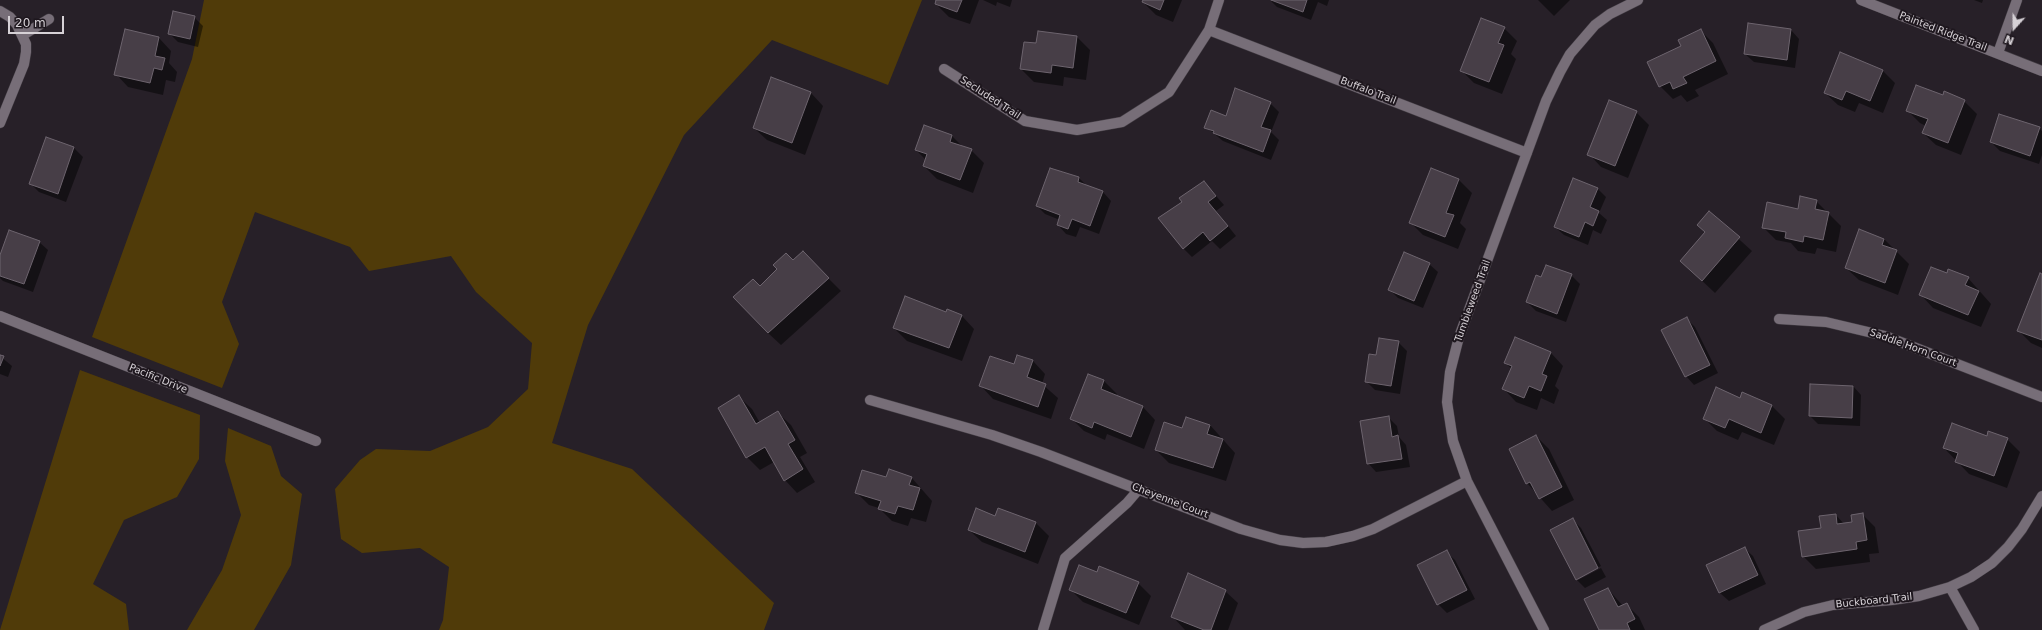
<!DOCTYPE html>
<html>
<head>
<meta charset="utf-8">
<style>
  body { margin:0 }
  #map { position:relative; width:2042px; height:630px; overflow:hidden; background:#272028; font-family:"DejaVu Sans",sans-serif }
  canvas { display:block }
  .north { position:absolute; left:1994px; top:8px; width:40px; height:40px; -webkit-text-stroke:3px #1e171e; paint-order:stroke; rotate:201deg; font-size:11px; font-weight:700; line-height:16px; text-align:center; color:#d6d1d6 }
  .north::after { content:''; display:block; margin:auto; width:14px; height:18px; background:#d6d1d6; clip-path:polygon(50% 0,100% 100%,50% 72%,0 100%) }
  .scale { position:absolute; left:8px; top:16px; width:56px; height:18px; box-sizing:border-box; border:2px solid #d6d1d6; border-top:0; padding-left:5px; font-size:12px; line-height:14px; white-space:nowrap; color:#d6d1d6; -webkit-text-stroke:3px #1e171e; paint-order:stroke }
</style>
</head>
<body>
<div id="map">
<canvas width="2042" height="630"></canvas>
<div class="north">N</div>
<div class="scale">20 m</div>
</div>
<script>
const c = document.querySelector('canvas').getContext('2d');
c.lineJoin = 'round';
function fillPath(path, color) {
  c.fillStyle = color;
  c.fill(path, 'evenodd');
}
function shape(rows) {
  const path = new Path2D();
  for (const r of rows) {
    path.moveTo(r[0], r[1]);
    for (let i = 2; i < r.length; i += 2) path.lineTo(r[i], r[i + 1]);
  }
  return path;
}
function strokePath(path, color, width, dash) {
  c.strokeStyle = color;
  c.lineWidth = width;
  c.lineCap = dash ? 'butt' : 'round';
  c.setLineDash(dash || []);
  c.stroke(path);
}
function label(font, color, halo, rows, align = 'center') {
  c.font = font + ' "DejaVu Sans",sans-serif';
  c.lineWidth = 4;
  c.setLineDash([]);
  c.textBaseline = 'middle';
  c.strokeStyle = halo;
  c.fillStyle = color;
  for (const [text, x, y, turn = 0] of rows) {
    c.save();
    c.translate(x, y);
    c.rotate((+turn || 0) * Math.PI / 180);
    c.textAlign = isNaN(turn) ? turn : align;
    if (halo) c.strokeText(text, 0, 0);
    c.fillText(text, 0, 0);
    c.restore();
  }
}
const green = shape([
  [204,0,922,0,888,85,772,40,684,135,588,325,552,443,632,469,774,603,764,630,439,630,443,620,449,567,420,548,362,553,341,539,335,489,360,460,376,449,430,451,488,427,528,389,532,343,476,292,451,256,369,271,350,247,255,212,222,302,239,344,222,388,92,337,192,59],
  [80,370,200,415,199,459,177,497,124,520,93,584,126,604,129,630,0,630],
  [228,428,271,446,281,476,302,494,291,565,254,630,187,630,222,570,241,515,225,461]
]);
const shadow = shape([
  [937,0,979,0,970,24,949,17,936,4],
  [983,0,1012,0,1010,7,997,2,996,6],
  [1144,0,1182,0,1173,22,1156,15,1143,2],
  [1270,0,1329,0,1327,6,1318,2,1311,20,1277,7],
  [1538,0,1570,0,1554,16],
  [1974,0,1983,0,1982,3],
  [194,17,203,26,198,47,178,42,169,33],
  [1504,28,1517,41,1511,54,1516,59,1502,94,1474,83,1461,70],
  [1700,30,1713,43,1728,74,1695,90,1699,96,1687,102,1681,95,1673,99,1660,86,1682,46],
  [1791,30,1799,39,1795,68,1754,62,1745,54],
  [1039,32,1077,37,1090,50,1086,80,1064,77,1063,86,1034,82,1021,69,1037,44],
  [159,38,171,51,169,63,177,72,175,82,166,80,163,95,128,87,116,74],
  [1882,70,1895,83,1883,113,1859,103,1855,112,1838,105,1825,93],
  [811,93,823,106,805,155,767,140,754,128],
  [1943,97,1964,101,1977,114,1961,155,1936,145,1923,133,1926,126,1920,123,1907,110],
  [1270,103,1279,112,1271,132,1279,140,1271,160,1223,141,1206,127,1227,117],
  [1636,112,1649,125,1628,178,1601,167,1589,154],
  [925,126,952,136,964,148,971,150,984,163,973,193,937,179,924,166,926,160,916,150],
  [2039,128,2042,131,2042,155,2039,164,2000,151,1991,142],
  [46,138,74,148,83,157,66,202,39,192,30,183],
  [1431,169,1459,180,1472,193,1460,223,1466,229,1458,249,1423,235,1410,222],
  [1061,171,1079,178,1087,186,1103,192,1111,201,1099,234,1080,227,1076,237,1066,234,1058,225,1060,220,1045,214,1037,206],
  [1204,182,1224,205,1216,211,1236,236,1220,249,1212,241,1192,257,1183,248,1183,202],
  [1597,188,1606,197,1599,213,1607,220,1601,234,1593,230,1588,245,1564,235,1555,227],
  [1816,201,1841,226,1836,252,1817,248,1815,254,1798,251,1791,243,1776,240,1763,227],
  [1709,212,1752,251,1715,293,1681,261,1706,232],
  [1884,239,1909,264,1898,295,1859,280,1846,268],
  [39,242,48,250,33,292,3,281,0,278,0,258],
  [793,262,815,265,841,291,781,345,768,333,760,287],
  [1429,264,1438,272,1423,308,1398,298,1389,289],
  [1571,275,1580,284,1566,322,1536,311,1527,302,1542,278],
  [1947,275,1968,278,1991,304,1981,327,1933,308,1921,295],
  [2042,275,2042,348,2031,343,2018,330],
  [947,310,962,316,974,329,962,361,907,341,894,328,946,313],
  [1686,318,1695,327,1718,373,1694,385,1686,376],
  [1515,339,1551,353,1563,366,1555,386,1559,390,1554,404,1541,398,1537,410,1516,402,1504,389,1512,369,1505,363],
  [1398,342,1407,351,1400,394,1375,390,1366,381,1377,357],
  [0,356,12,366,8,377,0,374],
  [1033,361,1045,374,1042,384,1058,398,1051,419,993,399,981,386,1014,365],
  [1088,375,1104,381,1117,394,1116,396,1143,407,1155,420,1144,449,1107,434,1105,440,1084,431,1071,418],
  [1853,386,1861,395,1860,426,1818,424,1810,416],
  [1742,394,1772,406,1785,419,1774,445,1742,432,1738,440,1717,431,1704,418,1740,399],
  [739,397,752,409,760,423,778,413,791,425,807,453,800,457,815,482,797,493,785,480,774,462,760,470,747,457],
  [1388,417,1397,426,1399,437,1406,445,1410,467,1376,472,1368,463],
  [1210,425,1235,453,1226,481,1169,463,1156,450,1183,430],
  [1536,436,1549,449,1574,500,1552,511,1527,483],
  [1987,437,2007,439,2020,452,2007,488,1969,474,1944,448],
  [911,477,932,501,926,522,911,518,908,526,892,521,879,508,869,505,856,492,887,479],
  [999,509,1036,523,1049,536,1038,564,982,542,969,530,996,517],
  [1862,514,1875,527,1879,553,1869,554,1870,562,1816,569,1803,556,1822,529,1836,515,1844,524,1854,523],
  [1572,519,1581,528,1601,566,1578,577,1578,580,1601,568,1606,577,1585,588,1576,579],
  [1744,548,1753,556,1766,584,1729,601,1720,593,1707,565],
  [1446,552,1455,560,1475,599,1447,613,1438,604,1419,566],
  [1097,574,1138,583,1151,596,1139,625,1083,602,1070,589],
  [1608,589,1623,606,1626,604,1639,617,1645,630,1601,630],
  [1225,591,1238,603,1228,630,1185,630,1173,617]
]);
const building = shape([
  [936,0,962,0,957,12,935,4,936,0],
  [1143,0,1164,0,1160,10,1142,2,1143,0],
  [1271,0,1307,0,1303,12,1271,0],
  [173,11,195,16,190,39,168,34,173,11],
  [1481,18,1505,27,1498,43,1504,45,1489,82,1460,71,1481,18],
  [1748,23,1791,29,1787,60,1744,54,1748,23],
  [125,29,159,37,155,56,165,58,162,70,154,68,150,83,114,75,125,29],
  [1701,29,1716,61,1683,77,1687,83,1673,89,1670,82,1659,87,1647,62,1681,46,1678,40,1701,29],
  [1038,31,1077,36,1073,68,1052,65,1051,73,1020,69,1024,42,1036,43,1038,31],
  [1840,52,1883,70,1870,101,1846,91,1842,100,1824,93,1840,52],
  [771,77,811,92,792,143,753,128,771,77],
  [1916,85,1943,95,1944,91,1965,100,1948,143,1922,133,1928,119,1906,111,1916,85],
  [1235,88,1271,102,1261,127,1271,130,1263,152,1213,133,1214,131,1204,128,1211,110,1226,116,1235,88],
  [1609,100,1637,111,1615,166,1587,155,1609,100],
  [1999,114,2040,127,2030,156,1990,142,1999,114],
  [924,125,952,135,950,142,972,149,960,180,923,166,927,154,915,150,924,125],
  [46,137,74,147,58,194,29,184,46,137],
  [1050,168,1079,177,1078,182,1103,191,1090,226,1072,219,1068,229,1057,225,1060,215,1036,206,1050,168],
  [1431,168,1459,179,1446,213,1454,215,1445,237,1409,223,1431,168],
  [1573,178,1598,188,1590,207,1599,211,1593,226,1585,222,1579,237,1554,227,1573,178],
  [1204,181,1216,196,1208,202,1228,226,1210,241,1203,232,1183,249,1158,218,1182,202,1179,198,1204,181],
  [1800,196,1817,200,1815,209,1829,212,1823,240,1804,236,1803,242,1785,238,1786,232,1762,228,1767,202,1798,209,1800,196],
  [1709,211,1740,237,1702,281,1680,261,1705,232,1697,225,1709,211],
  [1859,229,1884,239,1882,245,1897,250,1885,283,1845,268,1859,229],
  [9,230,40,241,24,284,0,276,0,255,9,230],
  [803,251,829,278,768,333,733,297,753,279,760,286,777,269,773,265,786,253,793,260,803,251],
  [1404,252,1430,263,1414,301,1388,290,1404,252],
  [1546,265,1572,274,1557,314,1526,302,1536,275,1541,277,1546,265],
  [1931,267,1947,273,1948,269,1969,277,1965,285,1979,291,1968,315,1919,295,1931,267],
  [2040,273,2042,274,2042,340,2017,331,2040,273],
  [905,296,946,312,947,309,962,315,949,348,893,328,905,296],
  [1687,317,1710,365,1685,377,1661,330,1687,317],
  [1515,337,1551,352,1542,374,1547,376,1541,391,1529,386,1524,398,1502,389,1512,366,1504,363,1515,337],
  [1379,338,1399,341,1391,386,1365,382,1369,354,1376,355,1379,338],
  [0,355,4,356,0,366,0,355],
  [1017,355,1033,360,1027,377,1046,384,1038,407,979,386,990,356,1014,364,1017,355],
  [1088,374,1104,380,1101,389,1143,406,1131,437,1094,422,1092,428,1070,419,1088,374],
  [1810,384,1853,386,1852,418,1809,416,1810,384],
  [1716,387,1740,398,1742,392,1772,405,1761,433,1729,419,1725,428,1703,419,1716,387],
  [739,395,756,424,778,411,795,440,788,444,803,469,784,481,765,447,746,458,718,408,739,395],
  [1389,416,1392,437,1398,435,1402,459,1367,464,1360,421,1389,416],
  [1186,417,1210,425,1207,434,1223,439,1213,468,1155,450,1164,422,1182,428,1186,417],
  [1952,423,1987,436,1988,431,2008,438,1994,476,1955,462,1958,453,1943,448,1952,423],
  [1536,435,1562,487,1539,499,1530,482,1526,484,1509,449,1536,435],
  [889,469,912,477,909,485,920,488,913,510,898,506,895,514,878,509,881,501,855,493,862,470,886,477,889,469],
  [976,508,995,516,998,508,1036,522,1025,552,968,530,976,508],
  [1863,513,1867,540,1856,542,1857,549,1802,557,1798,531,1821,528,1819,516,1836,514,1837,524,1852,522,1851,515,1863,513],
  [1573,518,1598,568,1576,580,1550,530,1573,518],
  [1745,547,1758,575,1719,593,1706,565,1745,547],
  [1447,550,1467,590,1437,605,1417,565,1447,550],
  [1079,565,1097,572,1099,566,1139,582,1126,613,1069,590,1079,565],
  [1188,573,1226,590,1211,630,1204,630,1171,617,1188,573],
  [1608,588,1618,607,1627,603,1635,619,1627,623,1630,630,1599,630,1584,599,1608,588]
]);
const lane = shape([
  [1043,630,1065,558,1127,503,1139,489]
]);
const street = shape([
  [1861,0,2042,71],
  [0,11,10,17,17,25,26,44,26,52,24,64,0,123],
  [1209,30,1527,153],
  [23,35,49,19],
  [1998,53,2017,0],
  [944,69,1025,121,1077,130,1122,122,1169,92,1209,30,1219,0],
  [0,316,316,441],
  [1779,319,1826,322,1885,336,2042,397],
  [870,400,992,435,1041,452,1241,529,1280,540,1303,543,1326,542,1353,536,1373,529,1467,481],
  [1950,587,1974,630],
  [1544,630,1467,481,1453,441,1447,402,1450,372,1459,337,1546,101,1560,72,1570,54,1595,25,1610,14,1638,0],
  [1764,630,1804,612,1833,605,1892,600,1919,596,1950,587,1971,577,1992,563,2008,547,2022,529,2042,496]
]);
const streetNames = [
  ["Painted Ridge Trail",1943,32,21],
  ["Buffalo Trail",1368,91,21],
  ["Secluded Trail",990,98,33],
  ["Tumbleweed Trail",1473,301,-70],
  ["Saddle Horn Court",1913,348,20],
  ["Pacific Drive",158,379,22],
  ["Cheyenne Court",1170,501,21],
  ["Buckboard Trail",1874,601,-6]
];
fillPath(green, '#503b09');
fillPath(shadow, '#0007');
fillPath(building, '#473e47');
strokePath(building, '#6d646e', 1);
strokePath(lane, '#433d44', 11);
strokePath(street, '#433d44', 11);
strokePath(lane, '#776e78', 10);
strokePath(street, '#776e78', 10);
label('10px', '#d6d1d6', '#1e171e', streetNames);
</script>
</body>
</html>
